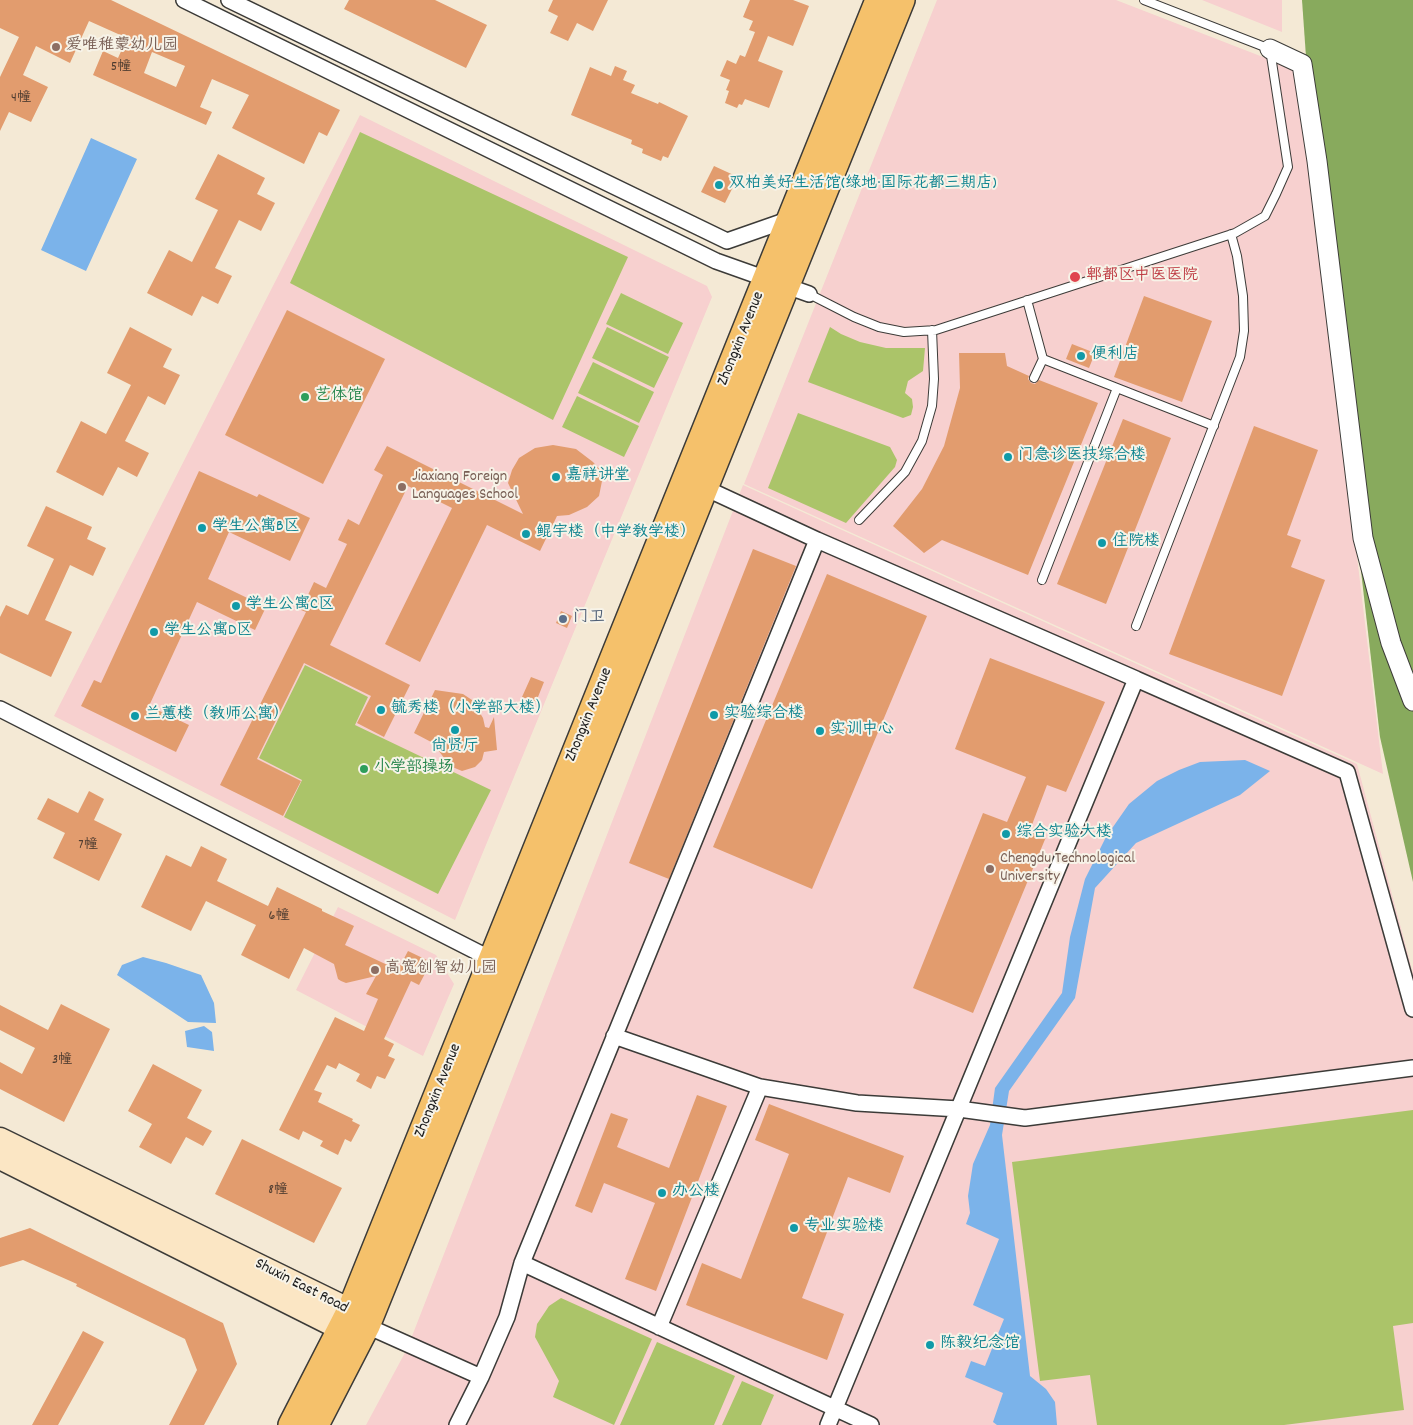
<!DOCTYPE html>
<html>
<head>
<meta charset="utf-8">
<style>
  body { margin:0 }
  canvas { display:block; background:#f4e9d5 }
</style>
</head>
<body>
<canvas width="1413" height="1425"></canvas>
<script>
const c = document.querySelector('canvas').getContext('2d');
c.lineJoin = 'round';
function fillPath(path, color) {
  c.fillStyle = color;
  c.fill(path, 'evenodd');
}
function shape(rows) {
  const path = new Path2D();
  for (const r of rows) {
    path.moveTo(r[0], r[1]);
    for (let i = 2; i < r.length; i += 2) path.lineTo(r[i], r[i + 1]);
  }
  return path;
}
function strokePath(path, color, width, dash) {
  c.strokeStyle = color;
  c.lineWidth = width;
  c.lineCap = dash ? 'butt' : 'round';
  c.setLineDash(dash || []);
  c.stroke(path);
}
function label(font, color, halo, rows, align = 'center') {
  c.font = font + ' Dekko,"LXGW WenKai TC",sans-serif';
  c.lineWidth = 4;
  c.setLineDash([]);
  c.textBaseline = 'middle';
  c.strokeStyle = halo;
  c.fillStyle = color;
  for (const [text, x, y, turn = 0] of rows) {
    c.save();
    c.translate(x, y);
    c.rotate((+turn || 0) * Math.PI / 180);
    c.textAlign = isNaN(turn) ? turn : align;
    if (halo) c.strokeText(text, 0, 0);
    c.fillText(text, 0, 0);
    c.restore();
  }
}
const built = shape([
  [937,0,1116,0,1299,71,1383,774,744,484],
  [1202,0,1282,0,1282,32],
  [360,115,707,286,712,297,455,920,54,716],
  [743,485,1357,764,1413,973,1413,1425,366,1425,407,1349],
  [338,907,436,955,454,984,423,1056,296,990]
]);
const green = shape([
  [360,132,628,257,553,420,290,283],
  [621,293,683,323,668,354,606,324],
  [607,327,669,357,654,388,592,358],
  [830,327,841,334,860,342,886,348,925,348,923,371,908,381,905,393,912,399,913,407,911,415,903,418,808,382],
  [593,362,654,392,639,423,578,393],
  [577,396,639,426,624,457,562,427],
  [798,413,890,447,897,460,895,467,846,523,768,488],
  [305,665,368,697,355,725,491,790,438,894,284,817,302,780,259,758],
  [1413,1110,1413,1323,1393,1326,1404,1410,1284,1425,1097,1425,1090,1375,1040,1381,1012,1162],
  [561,1298,652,1339,614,1425,553,1397,559,1381,535,1337,537,1324,549,1306],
  [657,1342,735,1376,714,1425,620,1425],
  [742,1381,774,1395,761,1425,722,1425]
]);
const forest = shape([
  [1302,0,1413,0,1413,882,1380,737,1312,142]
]);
const water = shape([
  [91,138,137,159,86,271,41,250],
  [1245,760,1270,771,1240,795,1136,843,1095,888,1075,998,1009,1091,1002,1135,1030,1376,1046,1389,1055,1402,1057,1425,997,1425,993,1422,1003,1393,965,1377,971,1361,985,1366,1004,1319,973,1305,999,1239,966,1224,970,1213,968,1196,973,1164,990,1125,995,1088,1062,993,1070,937,1085,879,1106,837,1129,804,1157,781,1179,770,1200,762],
  [143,957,166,963,201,975,214,1003,216,1023,188,1022,117,975,122,965],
  [204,1026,212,1032,214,1051,187,1047,185,1031]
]);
const building = shape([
  [0,0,111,0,340,110,327,136,319,132,304,164,232,128,249,95,212,79,200,107,212,112,206,125,93,75,103,51,118,58,127,38,89,21,70,63,36,46,23,75,48,87,31,122,9,112,0,131,0,77,19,37,0,28],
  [152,52,185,66,176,87,144,73],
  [349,0,435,0,487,25,466,68,344,9],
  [553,0,608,0,593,31,577,23,568,41,550,33,558,16,548,11],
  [750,0,793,0,809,6,793,46,768,36,758,61,783,71,769,108,745,99,742,105,739,104,737,108,725,103,729,91,726,90,730,80,720,76,727,60,736,64,740,55,745,57,755,32,749,30,753,21,743,17],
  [615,66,627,71,623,80,635,85,631,93,658,104,659,102,688,116,668,158,663,156,661,161,642,153,643,149,631,144,632,140,571,115,590,67,611,76],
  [218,154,265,178,257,194,275,203,261,231,239,220,215,268,232,276,218,304,202,296,192,316,147,293,169,250,192,262,218,210,195,199],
  [714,166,738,177,725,203,701,192],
  [1144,296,1212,321,1182,402,1114,377],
  [287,310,385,359,323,484,225,435],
  [130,327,172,349,163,367,180,375,165,405,148,396,125,441,149,453,137,477,118,467,103,496,56,472,81,421,106,434,131,385,107,373],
  [1072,344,1095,353,1089,368,1066,359],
  [959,353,1005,353,1007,366,1029,376,1028,379,1031,383,1035,384,1039,380,1098,403,1028,575,942,540,924,553,893,526,922,489,944,446,960,388],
  [1123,419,1171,438,1106,604,1057,584],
  [1254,426,1318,450,1287,535,1301,540,1291,567,1325,580,1282,696,1169,654],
  [553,445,576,449,593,462,602,472,602,481,599,496,587,507,569,515,557,516,540,551,487,525,420,662,385,644,452,508,408,486,330,645,410,685,384,737,357,723,371,696,304,663,257,759,301,781,283,816,220,785,306,612,301,610,314,582,326,588,347,544,338,540,348,519,359,525,383,475,374,470,387,446,523,514,508,483,512,470,519,458,535,448],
  [199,471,257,497,259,494,310,518,290,561,229,532,208,579,266,607,255,630,197,602,149,706,189,725,176,752,81,706,94,680,101,683],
  [46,506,92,527,87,539,106,548,93,576,70,565,45,620,72,632,51,677,0,653,0,617,6,605,28,615,54,559,27,546],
  [753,549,796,566,669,879,629,863],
  [827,574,927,616,812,889,713,847],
  [561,611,572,616,567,628,556,623],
  [990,658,1105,702,1066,792,1047,785,1030,830,1046,837,973,1013,913,988,983,813,1007,822,1026,777,955,749],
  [531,677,544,682,536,702,522,697],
  [435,690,463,694,472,700,483,718,485,727,489,728,494,717,497,750,484,752,482,760,475,767,462,771,450,766,433,743,414,733],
  [89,791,104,799,94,820,122,834,99,881,53,858,65,833,37,819,48,798,78,813],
  [201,846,227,859,217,881,268,906,277,887,322,909,322,911,354,926,345,945,398,970,408,951,431,962,419,985,411,981,384,1039,394,1044,388,1056,395,1059,385,1079,377,1076,371,1089,356,1081,360,1074,339,1063,336,1069,327,1065,314,1090,322,1093,318,1102,353,1119,352,1121,360,1125,351,1142,345,1139,338,1155,320,1146,323,1141,303,1131,299,1140,279,1130,335,1017,364,1031,378,999,366,994,376,976,346,983,341,981,338,979,334,964,304,948,289,979,241,955,256,925,206,901,191,931,141,907,166,855,191,867],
  [61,1004,110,1029,64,1122,0,1089,0,1062,22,1074,35,1048,0,1030,0,1005,48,1030],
  [153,1064,202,1090,187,1118,212,1131,203,1146,186,1137,171,1164,139,1147,152,1124,128,1111],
  [697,1095,727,1106,656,1291,625,1279,655,1203,604,1183,592,1213,575,1206,611,1113,628,1119,617,1147,669,1168],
  [769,1104,904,1156,890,1193,848,1177,802,1298,844,1314,827,1360,686,1305,702,1263,741,1279,789,1154,755,1140],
  [242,1139,342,1188,314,1243,215,1194],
  [30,1228,223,1323,237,1364,204,1425,169,1425,197,1370,185,1339,76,1286,77,1284,23,1260,0,1267,0,1238],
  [83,1331,104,1342,58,1425,32,1425]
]);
const service = shape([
  [809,294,854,317,879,327,904,332,936,330,1235,233,1265,216,1276,194,1288,167,1270,49,1144,0],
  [1027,300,1043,359,1034,378],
  [1043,359,1214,426],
  [859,520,905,472,922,441,932,406,934,379,932,330],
  [1042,580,1117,388],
  [1136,626,1240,357,1244,331,1243,296,1237,256,1231,234]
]);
const minor = shape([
  [184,0,716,261,809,294],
  [229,0,727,241,790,219],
  [817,540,1136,679,828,1425],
  [1136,679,1347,772,1413,1009],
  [0,709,491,959],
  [614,1036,760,1087],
  [522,1263,871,1425],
  [367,1326,481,1377],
  [659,1327,760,1087,857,1103,959,1109,1025,1118,1413,1068],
  [457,1425,481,1377,507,1317,522,1263,817,540,705,488]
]);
const tertiary = shape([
  [1270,49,1302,64,1317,161,1363,538,1391,643,1413,701]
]);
const secondary = shape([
  [0,1139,350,1310,363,1322],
  [0,1158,341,1329,359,1327]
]);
const primary = shape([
  [291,1425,350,1310,878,0],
  [316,1425,367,1326,902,0]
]);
const markers = [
  [56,47,5,"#8d6e63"],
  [719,185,5,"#0f9aa8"],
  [1075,277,6,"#e0444e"],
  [1081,356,5,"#0f9aa8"],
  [305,397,5,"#2e9e5b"],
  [1008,457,5,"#0f9aa8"],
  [556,477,5,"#0f9aa8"],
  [402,487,5,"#8d6e63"],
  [202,528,5,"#0f9aa8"],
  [526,534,5,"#0f9aa8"],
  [1102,543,5,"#0f9aa8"],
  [236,606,5,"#0f9aa8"],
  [563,619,5,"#5c6f8a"],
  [154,632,5,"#0f9aa8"],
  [381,710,5,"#0f9aa8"],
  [714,715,5,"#0f9aa8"],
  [135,716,5,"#0f9aa8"],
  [455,730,5,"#0f9aa8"],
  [820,731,5,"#0f9aa8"],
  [364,769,5,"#2e9e5b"],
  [1006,834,5,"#0f9aa8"],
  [990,869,5,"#8d6e63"],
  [375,970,5,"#8d6e63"],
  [662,1193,5,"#0f9aa8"],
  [794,1228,5,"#0f9aa8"],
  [930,1345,5,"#0f9aa8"]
];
const numberNames = [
  ["5幢",121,68],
  ["4幢",21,99],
  ["7幢",88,846],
  ["6幢",279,917],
  ["3幢",62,1061],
  ["8幢",278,1191]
];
const educationNames = [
  ["爱唯稚蒙幼儿园",66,47],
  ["Jiaxiang Foreign",412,478],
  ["Languages School",412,496],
  ["Chengdu Technological",1000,860],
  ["University",1000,878],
  ["高宽创智幼儿园",385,970]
];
const cultureNames = [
  ["双柏美好生活馆(绿地·国际花都三期店)",729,185],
  ["便利店",1091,356],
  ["门急诊医技综合楼",1018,457],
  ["嘉祥讲堂",566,477],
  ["学生公寓B区",212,528],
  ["鲲宇楼（中学教学楼）",536,534],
  ["住院楼",1112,543],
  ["学生公寓C区",246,606],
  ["学生公寓D区",164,632],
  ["毓秀楼（小学部大楼）",391,710],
  ["实验综合楼",724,715],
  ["兰蕙楼（教师公寓）",145,716],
  ["实训中心",830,731],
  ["尚贤厅",455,748,"center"],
  ["综合实验大楼",1016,834],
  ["办公楼",672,1193],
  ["专业实验楼",804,1228],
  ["陈毅纪念馆",940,1345]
];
const healthNames = [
  ["郫都区中医医院",1086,277]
];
const streetNames = [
  ["Zhongxin Avenue",742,339,-68],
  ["Zhongxin Avenue",590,715,-68],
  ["Zhongxin Avenue",439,1091,-68],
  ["Shuxin East Road",301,1287,27]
];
const leisureNames = [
  ["艺体馆",315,397],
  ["小学部操场",374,769]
];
const serviceNames = [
  ["门卫",573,619]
];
fillPath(built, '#f7d0cf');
fillPath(green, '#abc469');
fillPath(forest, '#88aa5d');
fillPath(water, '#7bb3ea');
fillPath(building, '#e29c6e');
strokePath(service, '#3c3b38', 10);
strokePath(minor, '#3c3b38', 18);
strokePath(tertiary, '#3c3b38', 21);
strokePath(secondary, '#3c3b38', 25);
strokePath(primary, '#3c3b38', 28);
strokePath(service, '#fff', 8);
strokePath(minor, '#fff', 15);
strokePath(tertiary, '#fff', 19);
strokePath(secondary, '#fbe6c4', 22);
strokePath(primary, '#f5c16b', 25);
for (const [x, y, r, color] of markers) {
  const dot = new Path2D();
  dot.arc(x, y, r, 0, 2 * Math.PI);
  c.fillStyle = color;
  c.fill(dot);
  strokePath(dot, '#f7f3e8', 2);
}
label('14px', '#4e3c30', null, numberNames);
label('16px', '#785e54', '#f7f3e8', educationNames, 'left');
label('16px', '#0d838f', '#f7f3e8', cultureNames, 'left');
label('16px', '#be3a42', '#f7f3e8', healthNames, 'left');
label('16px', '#1c1c1c', '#f7f3e8', streetNames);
label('16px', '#27864d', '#f7f3e8', leisureNames, 'left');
label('16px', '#4e5e75', '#f7f3e8', serviceNames, 'left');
</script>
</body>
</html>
